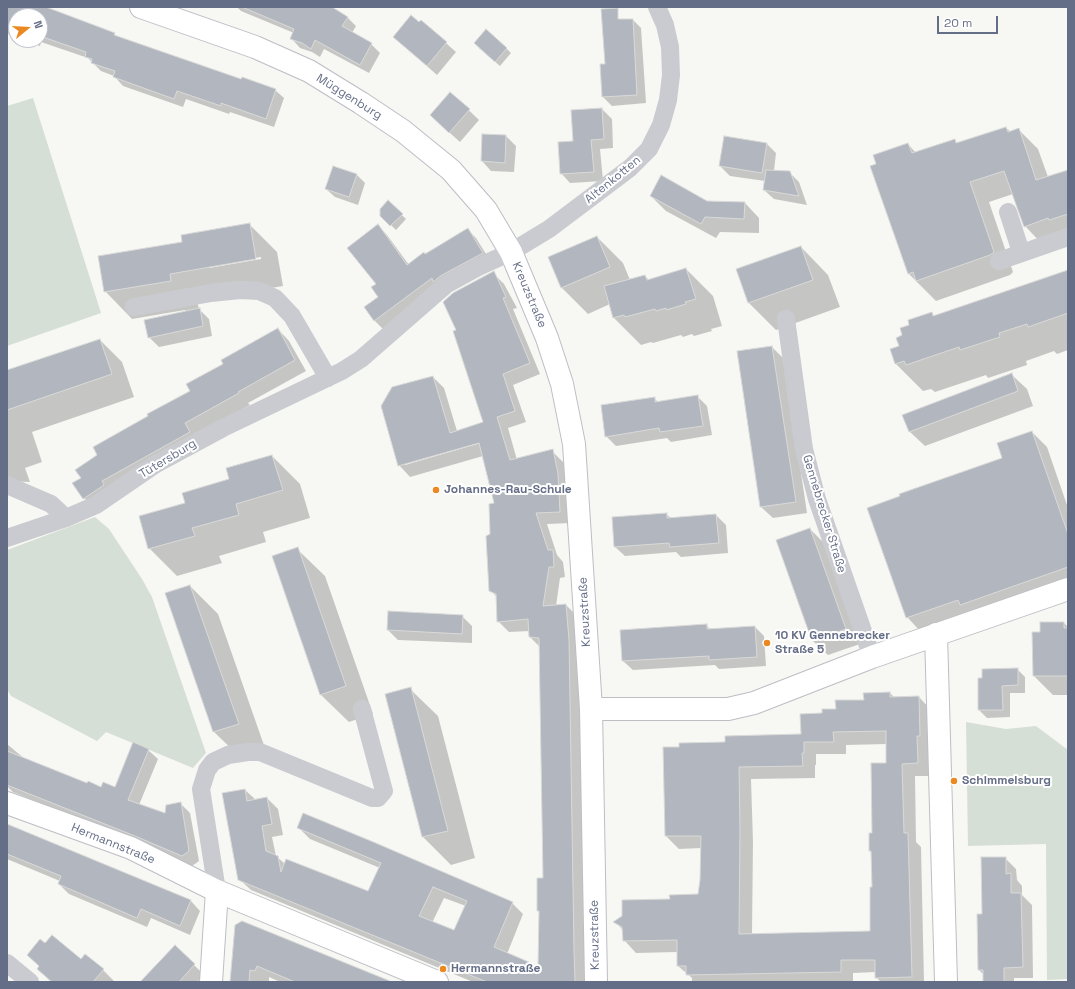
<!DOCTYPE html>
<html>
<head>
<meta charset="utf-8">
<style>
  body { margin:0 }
  #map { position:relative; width:1075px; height:989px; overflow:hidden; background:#f7f7f4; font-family:"Space Grotesk",sans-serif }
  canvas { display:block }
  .frame { position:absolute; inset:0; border:8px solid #656e87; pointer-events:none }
  .north { position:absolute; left:8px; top:8px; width:40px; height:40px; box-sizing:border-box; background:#fff; border:1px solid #c1c5cf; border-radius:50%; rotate:72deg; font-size:11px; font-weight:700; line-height:16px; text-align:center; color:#656e87 }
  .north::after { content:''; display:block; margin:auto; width:14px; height:18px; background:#ea8921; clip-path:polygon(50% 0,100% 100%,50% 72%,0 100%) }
  .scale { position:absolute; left:937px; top:16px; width:61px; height:18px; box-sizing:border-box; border:2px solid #656e87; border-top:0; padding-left:5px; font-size:12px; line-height:14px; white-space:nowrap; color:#656e87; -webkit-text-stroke:3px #fff; paint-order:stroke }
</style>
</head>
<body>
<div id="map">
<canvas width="1075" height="989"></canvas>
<div class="frame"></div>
<div class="north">N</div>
<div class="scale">20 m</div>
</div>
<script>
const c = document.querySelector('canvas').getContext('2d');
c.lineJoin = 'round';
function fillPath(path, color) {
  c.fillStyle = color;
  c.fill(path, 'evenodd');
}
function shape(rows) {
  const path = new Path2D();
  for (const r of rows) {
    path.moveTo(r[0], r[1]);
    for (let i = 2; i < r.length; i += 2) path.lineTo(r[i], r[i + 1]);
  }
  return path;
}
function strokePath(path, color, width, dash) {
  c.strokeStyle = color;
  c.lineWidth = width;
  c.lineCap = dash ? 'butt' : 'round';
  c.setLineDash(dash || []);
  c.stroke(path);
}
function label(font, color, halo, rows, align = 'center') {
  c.font = font + ' "Space Grotesk",sans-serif';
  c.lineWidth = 4;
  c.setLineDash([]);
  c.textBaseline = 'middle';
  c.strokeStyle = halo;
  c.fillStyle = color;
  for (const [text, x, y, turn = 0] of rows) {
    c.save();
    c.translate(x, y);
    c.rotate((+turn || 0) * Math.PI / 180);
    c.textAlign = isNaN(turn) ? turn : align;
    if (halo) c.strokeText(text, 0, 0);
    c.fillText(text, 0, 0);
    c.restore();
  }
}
const green = shape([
  [33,98,101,313,7,346,7,106],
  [95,517,109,529,142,579,152,597,206,753,193,768,106,732,97,741,11,696,7,689,7,550],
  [966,722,1006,729,1036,726,1068,750,1068,979,1047,980,1046,844,968,846]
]);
const shadow = shape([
  [7,7,43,7,114,34,118,37,241,80,275,90,284,98,274,127,230,112,229,114,186,99,183,107,123,86,114,76,101,71,88,58,41,42,40,46,23,40,40,40,40,16,16,16,16,38,10,35,7,33],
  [237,7,317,7,347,17,356,26,352,33,371,44,380,53,369,73,324,49,320,57,312,52,300,48,292,39,294,33,241,11],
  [633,20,641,28,646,103,612,106,603,97,601,65,606,64],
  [421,21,456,52,437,75,394,37],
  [479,48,506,48,511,53,500,66],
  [451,93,479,120,460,142,441,125],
  [602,109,612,119,613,148,600,149,603,181,570,183,561,173,574,142],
  [1006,128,1011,132,1019,130,1038,149,1048,177,1068,171,1068,238,1044,246,1025,226,1013,194,989,202,1013,272,1010,275,936,301,908,273,877,165,908,144,916,153,954,140,958,144],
  [506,136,516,146,514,172,491,171,482,161],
  [767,144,776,153,774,171,789,172,799,182,807,205,774,199,764,190,765,181,730,176,720,166],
  [334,167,357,175,365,183,358,205,335,197,326,189],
  [651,196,707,202,745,203,759,218,759,233,720,232,716,238,666,211],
  [388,202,406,219,396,230,381,215],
  [249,224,277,252,283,286,197,301,199,309,209,319,212,336,159,347,149,337,186,312,185,310,132,319,105,291,183,243],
  [261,257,261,259,209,268,209,266],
  [378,226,387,235,409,265,467,229,476,238,491,262,384,330,375,321,365,308,379,297,377,284],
  [597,237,623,263,630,280,645,276,649,280,686,269,713,296,722,326,711,329,712,331,694,336,692,334,683,337,681,335,653,343,651,342,641,345,614,318,610,304,588,314,562,288,549,257],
  [801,247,828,275,840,307,776,330,748,302],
  [1068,271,1068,350,1057,354,1054,351,1026,361,1027,365,988,378,986,375,935,392,931,389,923,391,896,364,903,336,910,325,931,313,935,316],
  [493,273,504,284,517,308,513,309,540,374,513,385,526,422,508,428,517,460,552,451,563,462,569,486,571,523,547,524,557,555,563,562,565,577,560,578,556,606,566,605,577,616,580,652,585,982,473,982,251,890,239,879,245,790,256,800,267,798,278,809,283,835,272,837,276,856,285,864,369,893,380,868,310,839,299,828,512,903,523,914,507,954,539,967,540,912,538,910,544,879,540,647,530,637,530,631,509,632,498,621,497,597,490,590,491,534,495,504,483,456,410,477,399,465,433,377,444,388,457,431,484,422,457,330],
  [483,440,484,442,405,465,405,463],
  [444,898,466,906,454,932,432,923],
  [278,329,289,341,306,371,248,403,250,405,196,435,95,510,84,498,82,478,224,364],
  [100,340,122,362,134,397,32,432,42,462,25,468,30,482,7,481,7,371],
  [772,347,784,359,807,513,773,518,761,507],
  [1012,375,1027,389,1033,406,925,446,910,432],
  [697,396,707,406,712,435,671,442,667,438,616,446,606,436,654,398,658,402],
  [1032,432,1047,447,1068,508,1068,587,921,632,907,617,1004,458],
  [272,456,300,484,310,518,263,532,266,542,219,556,222,563,177,576,149,548,186,504],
  [666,514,671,518,716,515,726,525,728,553,681,557,676,552,625,556,615,547],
  [810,529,825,544,860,644,828,655,813,641],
  [297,549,325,576,373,714,349,722,321,695,274,556],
  [190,586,218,614,266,751,242,759,214,732],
  [462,616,472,626,472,643,398,640,388,630],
  [1064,623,1068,627,1068,695,1053,695,1034,676,1034,633,1041,633],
  [706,625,711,630,755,627,764,636,766,666,719,669,715,665,633,670,623,661],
  [1017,669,1025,677,1025,693,1010,693,1010,717,987,718,979,710],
  [410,689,438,716,475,858,451,865,423,837,387,694],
  [890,693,895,698,919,697,931,710,930,776,915,776,916,842,921,847,924,982,881,982,876,977,876,972,853,973,853,982,692,982,692,978,678,966,678,952,636,953,624,940,623,930,615,922,671,900,699,895,701,880,702,848,679,849,666,836,680,748,802,735,823,714],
  [887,744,887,764,870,851,872,853,873,888,871,932,752,935,753,842,751,779,815,778,815,765,816,765,816,754,846,754,846,745],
  [7,744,26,760,87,785,102,788,115,788,148,750,158,759,139,805,166,815,180,803,190,813,199,861,192,866,146,846,13,792,7,786],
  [7,825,191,901,200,911,190,935,151,918,147,927,69,894,59,884,60,881,7,859],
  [1005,858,1016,869,1017,880,1022,886,1022,895,1032,905,1033,978,1014,978,1014,982,984,982,984,975,979,970,983,914],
  [236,926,389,982,280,982,269,977,269,982,232,982],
  [45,944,103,970,115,982,51,982,38,969,40,967,28,955],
  [175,946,204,975,197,982,142,982]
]);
const building = shape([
  [7,7,46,7,115,33,114,35,241,79,242,77,276,89,266,119,221,103,221,106,177,91,174,99,113,77,115,71,91,63,92,59,85,57,86,52,40,36,40,16,16,16,16,28,7,25,7,7],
  [242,7,332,7,348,17,342,26,372,43,360,65,315,40,311,49,302,43,290,39,294,29,242,7],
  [618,8,618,19,633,19,637,95,602,97,600,64,605,64,601,9,618,8],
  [411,15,419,22,421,20,447,42,427,66,393,37,411,15],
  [486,29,507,48,495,62,474,43,486,29],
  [450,92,470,109,449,133,430,115,450,92],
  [602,108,604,139,591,140,594,172,560,174,558,142,573,141,571,110,602,108],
  [1006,127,1008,132,1019,128,1036,180,1068,170,1068,214,1049,220,1048,218,1024,227,1004,171,970,182,994,252,990,255,916,281,913,272,908,274,870,166,876,164,873,155,908,143,912,153,955,139,956,143,1006,127],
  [482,134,506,135,505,163,481,161,482,134],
  [724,136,767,143,762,173,719,166,724,136],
  [333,166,357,174,349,197,325,189,333,166],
  [766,170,790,171,799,196,763,190,766,170],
  [661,175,707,201,745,202,744,219,705,217,701,224,650,196,661,175],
  [388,200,403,214,390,226,380,216,380,209,388,200],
  [250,223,256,259,170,274,171,281,104,292,98,256,182,242,181,235,250,223],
  [378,224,407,265,424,252,425,254,468,228,483,253,442,275,433,282,432,278,374,321,364,307,378,297,371,287,376,284,347,248,378,224],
  [597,236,610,267,561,288,548,257,597,236],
  [801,246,813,280,748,303,736,269,801,246],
  [686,268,696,299,685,302,686,304,666,310,666,308,656,311,655,309,625,317,624,315,613,318,604,286,645,275,647,280,686,268],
  [1068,270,1068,313,1028,327,1027,324,999,333,1000,337,960,350,959,347,906,365,904,361,895,364,890,349,899,346,896,338,902,335,900,328,909,325,908,320,932,312,933,316,1068,270],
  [494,271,506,297,503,298,530,363,503,374,515,411,497,417,510,460,553,449,558,474,560,512,536,513,548,550,553,550,554,567,549,567,543,606,566,604,569,640,574,950,575,981,577,982,487,982,238,880,222,793,245,789,247,801,267,797,272,824,262,826,266,851,278,856,281,872,286,859,368,891,381,863,297,828,303,813,371,841,513,902,494,947,538,966,539,911,537,911,537,878,543,878,539,638,529,637,528,619,497,622,496,594,489,591,486,536,490,534,489,504,494,503,479,443,398,466,381,406,392,387,433,376,450,433,483,422,453,331,456,330,443,302,453,293,494,271],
  [433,887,467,901,454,930,419,916,433,887],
  [200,308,203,326,148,338,144,320,200,308],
  [278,328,295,360,238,392,239,393,185,423,190,432,102,481,104,485,83,499,72,483,81,478,75,470,97,455,93,447,148,416,147,414,190,391,186,384,223,364,221,360,278,328],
  [100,339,112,374,7,410,7,370,100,339],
  [772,346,796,502,760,507,737,351,772,346],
  [1012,373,1018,391,909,432,902,415,1012,373],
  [698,395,703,426,660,432,659,428,605,437,601,405,655,397,655,402,698,395],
  [1032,431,1068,534,1068,567,960,605,958,600,906,618,867,508,900,496,899,494,1002,458,997,443,1032,431],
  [272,455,283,490,236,504,239,515,192,528,195,536,148,549,139,516,185,503,182,493,229,479,226,468,272,455],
  [667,513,667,518,716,514,719,543,670,547,669,543,614,547,612,517,667,513],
  [810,528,846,629,812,641,776,540,810,528],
  [298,547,346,686,320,695,272,556,298,547],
  [190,585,239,724,213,732,165,593,190,585],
  [388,611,463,615,462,634,387,630,388,611],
  [1040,622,1064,622,1064,628,1068,628,1068,676,1033,676,1032,632,1040,632,1040,622],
  [707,624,707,629,755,626,757,657,709,660,709,656,622,661,620,630,707,624],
  [1018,668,1018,685,1002,686,1003,710,978,710,978,678,982,678,982,669,1018,668],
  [411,687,448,831,422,837,385,694,411,687],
  [890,692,890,697,919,696,920,736,917,736,918,763,902,764,904,833,908,833,912,977,875,978,875,960,841,960,841,972,686,975,686,966,677,966,677,940,623,941,622,927,613,922,622,916,622,900,670,899,669,895,698,894,700,880,701,836,665,836,663,747,679,747,679,743,725,742,725,736,801,734,800,714,822,713,822,709,836,709,835,700,864,700,863,693,890,692],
  [886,731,886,763,871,763,872,833,869,833,869,851,871,851,872,887,870,887,870,931,739,934,740,829,739,767,803,766,802,753,804,753,804,742,834,742,833,732,886,731],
  [133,742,149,749,128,800,165,813,166,805,181,802,189,851,182,856,135,836,7,785,7,751,87,783,88,781,101,787,103,782,115,787,133,742],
  [7,824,191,900,180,926,141,909,137,918,58,884,61,876,7,854,7,824],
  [981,857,1006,857,1006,874,1011,873,1011,893,1021,893,1023,967,1004,968,1004,982,983,982,983,970,978,970,977,914,982,914,981,857],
  [242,921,390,981,390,982,295,982,257,966,255,971,250,970,249,982,230,982,235,925,242,921],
  [52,935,81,959,85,954,104,969,93,982,52,982,37,969,39,966,27,955,40,939,45,943,52,935],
  [175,945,195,964,179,982,140,982,175,945]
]);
const street = shape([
  [1008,212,1021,252],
  [999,261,1068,237],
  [134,307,211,293,240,290,259,291,275,298,292,316,328,378],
  [786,319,804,449,817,499,872,657],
  [7,485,51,504,66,518],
  [7,538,66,518,96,505,156,464,223,428,342,371,361,359,447,284,478,267,511,252,549,229,630,168,649,149,661,125,668,100,671,75,670,47,665,25,657,7],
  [217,891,201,789,207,770,213,762,228,755,248,752,260,752,372,798,378,798,384,791,362,709],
  [7,963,30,982]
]);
const secondary = shape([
  [141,7,255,47,309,71,361,103,403,131,451,170,486,210,511,252,547,338,562,384,574,444,591,709,596,982],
  [936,634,946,982],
  [591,709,728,709,754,703,872,657,1068,589],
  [7,803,131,848,217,891,437,982],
  [211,982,217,891]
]);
const markers = [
  [436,490,4,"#ea8921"],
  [767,643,4,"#ea8921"],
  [954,781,4,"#ea8921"],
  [443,969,4,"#ea8921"]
];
const streetNames = [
  ["Müggenburg",349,97,32],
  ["Altenkotten",613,180,-39],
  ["Kreuzstraße",529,295,67],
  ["Tütersburg",168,459,-31],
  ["Gennebrecker Straße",824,514,73],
  ["Kreuzstraße",585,612,-93],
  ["Hermannstraße",113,844,22],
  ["Kreuzstraße",595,935,-91]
];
const poiNames = [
  ["Johannes-Rau-Schule",444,490],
  ["10 KV Gennebrecker",775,636],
  ["Straße 5",775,650],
  ["Schimmelsburg",962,781],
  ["Hermannstraße",451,969]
];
fillPath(green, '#d6dfd5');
fillPath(shadow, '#0003');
fillPath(building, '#b2b6bf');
strokePath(building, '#d8d9d7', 1);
strokePath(secondary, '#bcbec4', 24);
strokePath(street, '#cacbd0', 18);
strokePath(secondary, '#fff', 22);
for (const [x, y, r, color] of markers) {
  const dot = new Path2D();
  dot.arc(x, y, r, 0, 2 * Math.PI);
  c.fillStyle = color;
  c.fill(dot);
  strokePath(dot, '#fff', 1.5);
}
label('12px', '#656e87', '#fff', streetNames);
label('bold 12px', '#656e87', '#fff', poiNames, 'left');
</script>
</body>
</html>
